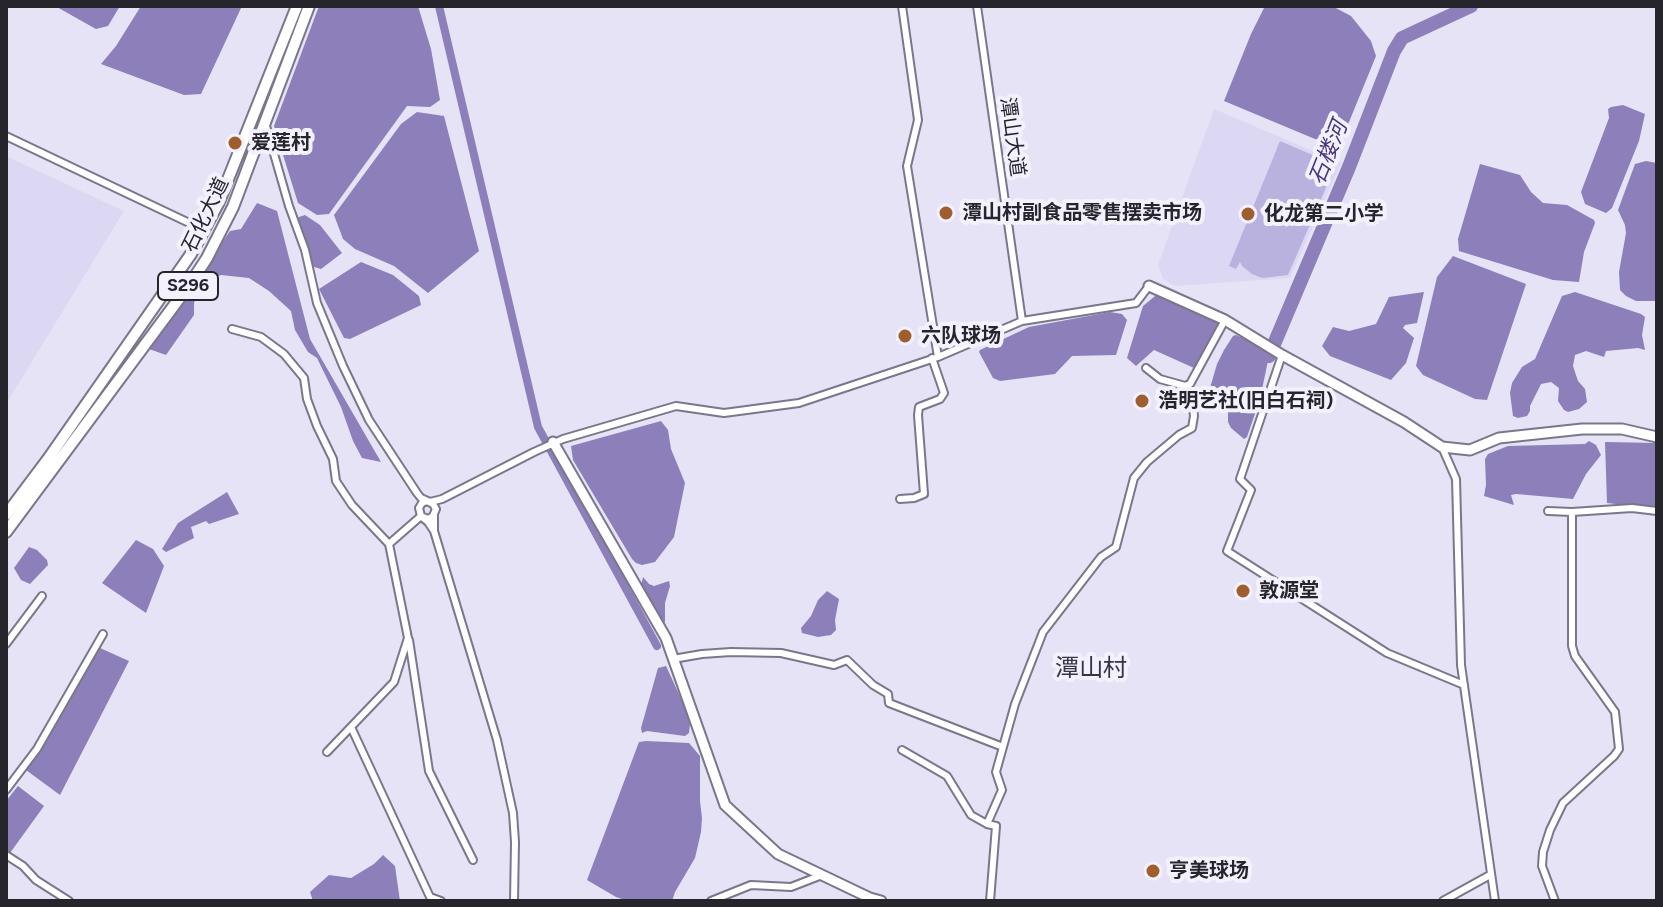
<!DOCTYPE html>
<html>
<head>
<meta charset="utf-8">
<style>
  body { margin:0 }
  #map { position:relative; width:1663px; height:907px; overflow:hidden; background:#e6e3f7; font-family:Figtree,sans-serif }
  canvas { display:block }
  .frame { position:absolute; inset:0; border:8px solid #26252c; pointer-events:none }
</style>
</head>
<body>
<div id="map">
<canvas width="1663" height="907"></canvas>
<div class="frame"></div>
</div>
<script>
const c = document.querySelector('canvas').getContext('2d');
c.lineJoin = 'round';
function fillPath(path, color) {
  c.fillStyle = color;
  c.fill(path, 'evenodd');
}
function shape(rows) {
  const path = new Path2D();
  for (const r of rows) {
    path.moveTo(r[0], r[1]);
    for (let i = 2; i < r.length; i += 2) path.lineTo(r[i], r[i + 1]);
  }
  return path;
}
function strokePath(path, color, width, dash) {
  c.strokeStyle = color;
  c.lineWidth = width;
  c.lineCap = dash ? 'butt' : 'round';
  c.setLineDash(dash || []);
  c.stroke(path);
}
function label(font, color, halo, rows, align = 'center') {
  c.font = font + ' Figtree,"Noto Sans SC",sans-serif';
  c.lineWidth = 8;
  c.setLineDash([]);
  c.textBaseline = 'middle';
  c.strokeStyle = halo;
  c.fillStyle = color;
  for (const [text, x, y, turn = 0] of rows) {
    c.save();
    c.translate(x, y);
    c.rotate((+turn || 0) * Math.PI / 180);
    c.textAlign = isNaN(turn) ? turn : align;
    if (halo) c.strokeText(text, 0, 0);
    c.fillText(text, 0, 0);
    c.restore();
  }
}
const built = shape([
  [1214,109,1341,163,1290,278,1175,286,1163,279,1158,265],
  [6,156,124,211,6,404]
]);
const green = shape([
  [1280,141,1336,165,1288,275,1262,278,1252,274,1242,266,1240,262,1236,269,1229,266]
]);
const water = shape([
  [55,6,120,6,108,26,96,29],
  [141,6,242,6,201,94,184,95,101,64,116,46],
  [319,6,418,6,431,49,440,100,430,107,407,106,329,214,317,215,298,203,274,126],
  [1265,6,1332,6,1351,16,1371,41,1376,56,1340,144,1315,139,1224,101,1251,34],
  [1623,105,1645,114,1639,141,1612,208,1606,213,1585,204,1581,192,1609,118,1608,109,1611,107],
  [417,112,444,116,479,251,428,293,394,266,355,249,343,239,334,215,401,124],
  [1646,161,1657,163,1657,301,1636,301,1626,296,1620,290,1619,272,1626,233,1625,225,1618,210,1635,164],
  [1480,164,1520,175,1531,192,1543,203,1567,205,1594,220,1595,223,1584,252,1579,282,1553,280,1459,251,1458,239],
  [257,203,277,211,310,339,381,462,362,458,353,441,341,407,317,358,308,352,295,330,291,311,269,291,249,278,221,275,202,283,194,303,194,315,166,355,149,349,230,231,241,229],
  [305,215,320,225,342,253,321,269,311,266,296,218],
  [1453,256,1526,284,1487,400,1475,399,1423,375,1416,366,1437,277],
  [361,262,393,275,419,296,421,305,350,339,344,338,319,289],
  [1160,292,1219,321,1219,327,1199,364,1194,368,1154,350,1136,366,1127,358,1143,306],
  [1424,292,1417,323,1405,325,1403,328,1414,338,1406,363,1391,380,1330,356,1322,346,1333,327,1349,331,1376,324,1389,297],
  [1575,292,1641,314,1645,317,1642,335,1645,350,1638,348,1606,351,1604,357,1586,351,1575,355,1573,366,1578,381,1585,389,1587,402,1579,409,1568,412,1564,410,1558,401,1559,388,1551,382,1541,384,1530,406,1530,411,1527,416,1518,418,1513,416,1510,393,1512,383,1522,367,1535,359,1562,296],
  [1110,312,1122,314,1127,320,1116,355,1072,356,1055,374,1000,381,993,378,979,352,980,350,1029,327],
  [1236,335,1261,346,1269,356,1260,399,1247,437,1244,439,1231,428,1228,422,1228,409,1221,399,1211,391,1210,388,1217,364,1224,350,1233,336],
  [661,421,668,430,671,449,685,483,674,537,655,562,642,565,636,563,632,559,573,460,571,446],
  [1589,441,1596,445,1601,455,1586,474,1573,499,1516,494,1511,495,1514,505,1484,496,1486,485,1485,459,1488,454,1508,446,1585,444],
  [1605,442,1657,443,1657,509,1607,503],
  [227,492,239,514,209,524,206,521,191,527,194,538,166,552,162,549,178,523],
  [136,540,153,549,164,566,146,613,102,583],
  [29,547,37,550,47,560,48,565,30,584,21,580,14,568],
  [643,577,649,584,654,586,669,581,670,586,665,603,665,623,651,605,641,586],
  [827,591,839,599,835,620,836,630,831,635,818,637,802,633,801,628,811,616,818,600],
  [100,648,129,661,60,795,26,770],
  [666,666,684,705,690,724,689,733,685,736,647,731,642,733,641,728,658,668],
  [646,741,689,743,700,756,700,801,702,818,701,832,695,858,675,892,672,901,628,901,616,897,587,880,639,742],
  [18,786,44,806,10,853,6,851,6,801],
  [383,855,395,866,400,901,313,901,310,892,329,875,351,878,374,864]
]);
const canal = shape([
  [439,6,538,427,657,646]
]);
const river = shape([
  [1269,356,1349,167,1394,51,1402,38,1471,6]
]);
const street = shape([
  [902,6,918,120,907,166,938,357],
  [977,6,1022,321],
  [266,126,289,206,305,250,317,303,343,366,369,420,417,493,421,498,430,502,442,499,534,452,563,439,676,406,724,413,799,403,938,357,1022,321,1136,303,1149,286],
  [6,136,204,230],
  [232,329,261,337,284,354,304,378,307,399,317,426,333,459,336,481,352,505,389,544,421,516,419,508,422,503,427,501,433,504,436,509,433,516,428,519,421,516],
  [1282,355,1240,479,1251,490,1227,551,1387,653,1464,685],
  [1146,368,1160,379,1185,386,1190,384,1225,320],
  [1442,447,1456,479,1461,665,1495,901],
  [900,499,914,498,924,494,918,415,919,407,940,399,944,393,932,358],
  [1548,511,1572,512,1632,508,1657,511],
  [423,518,428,522,434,531,434,516],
  [434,531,497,740,513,813,515,842,514,901],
  [409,640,429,771,473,860],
  [6,644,42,596],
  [673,659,702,654,731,652,781,653,834,665,847,660,873,685,888,694,889,703,1003,747],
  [351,727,430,897,441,901],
  [902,750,947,776,971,815,987,824],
  [327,752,394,682,408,638,389,544],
  [6,790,37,749,103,634],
  [6,855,23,866,36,880,69,901],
  [711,901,751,885,791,887,822,875],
  [990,901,996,826,987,824,1002,790,996,772,1015,704,1043,632,1101,557,1116,547,1134,478,1147,462,1179,435,1192,428,1194,416,1193,406,1185,386],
  [1443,901,1490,875],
  [1555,901,1542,866,1543,852,1550,830,1563,803,1614,756,1619,749,1615,712,1575,656,1572,646,1572,512]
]);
const secondary = shape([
  [1149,286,1225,320,1282,355,1404,422,1442,447,1470,450,1499,438,1582,429,1622,429,1657,437],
  [553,442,666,638,725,805,778,854,870,898,881,901]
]);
const primary = shape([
  [6,515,48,459,191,254,219,202,297,6],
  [6,532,190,284,207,258,233,207,309,6]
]);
const markers = [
  [235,143,8,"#a05d2d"],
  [946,213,8,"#a05d2d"],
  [1248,214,8,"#a05d2d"],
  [905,336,8,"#a05d2d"],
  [1142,401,8,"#a05d2d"],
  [1243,591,8,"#a05d2d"],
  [1153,871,8,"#a05d2d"]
];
const shields = [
  [188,286,60]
];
const shieldNames = [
  ["S296",188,286]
];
const streetNames = [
  ["潭山大道",1012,137,82],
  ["石化大道",206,215,-64]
];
const poiNames = [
  ["爱莲村",251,143],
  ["潭山村副食品零售摆卖市场",962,213],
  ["化龙第二小学",1264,214],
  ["六队球场",921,336],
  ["浩明艺社(旧白石祠)",1158,401],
  ["敦源堂",1259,591],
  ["亨美球场",1169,871]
];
const waterNames = [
  ["石楼河",1329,153,-68]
];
const quarterNames = [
  ["潭山村",1091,669]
];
fillPath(built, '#dcd8f3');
fillPath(green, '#b9b1de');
fillPath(water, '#8c7fba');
strokePath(canal, '#8c7fba', 8);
strokePath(river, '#8c7fba', 14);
strokePath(street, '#7b778a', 10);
strokePath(secondary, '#7b778a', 13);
strokePath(primary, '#7b778a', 14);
strokePath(street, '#fff', 6);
strokePath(secondary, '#fff', 9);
strokePath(primary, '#fff', 10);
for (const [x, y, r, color] of markers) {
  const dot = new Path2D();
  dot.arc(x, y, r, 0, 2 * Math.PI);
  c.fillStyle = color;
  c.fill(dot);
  strokePath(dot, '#f3f1fd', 3);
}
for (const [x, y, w] of shields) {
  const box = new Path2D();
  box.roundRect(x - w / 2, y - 14, w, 28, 6);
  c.fillStyle = '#f3f1fd';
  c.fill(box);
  strokePath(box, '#26252c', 2);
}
label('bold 18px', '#26252c', null, shieldNames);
label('20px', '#26252c', '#f3f1fd', streetNames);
label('bold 20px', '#26252c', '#f3f1fd', poiNames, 'left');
label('italic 22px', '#4b367e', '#f3f1fd', waterNames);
label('24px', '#373444', '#f3f1fd', quarterNames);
</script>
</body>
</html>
